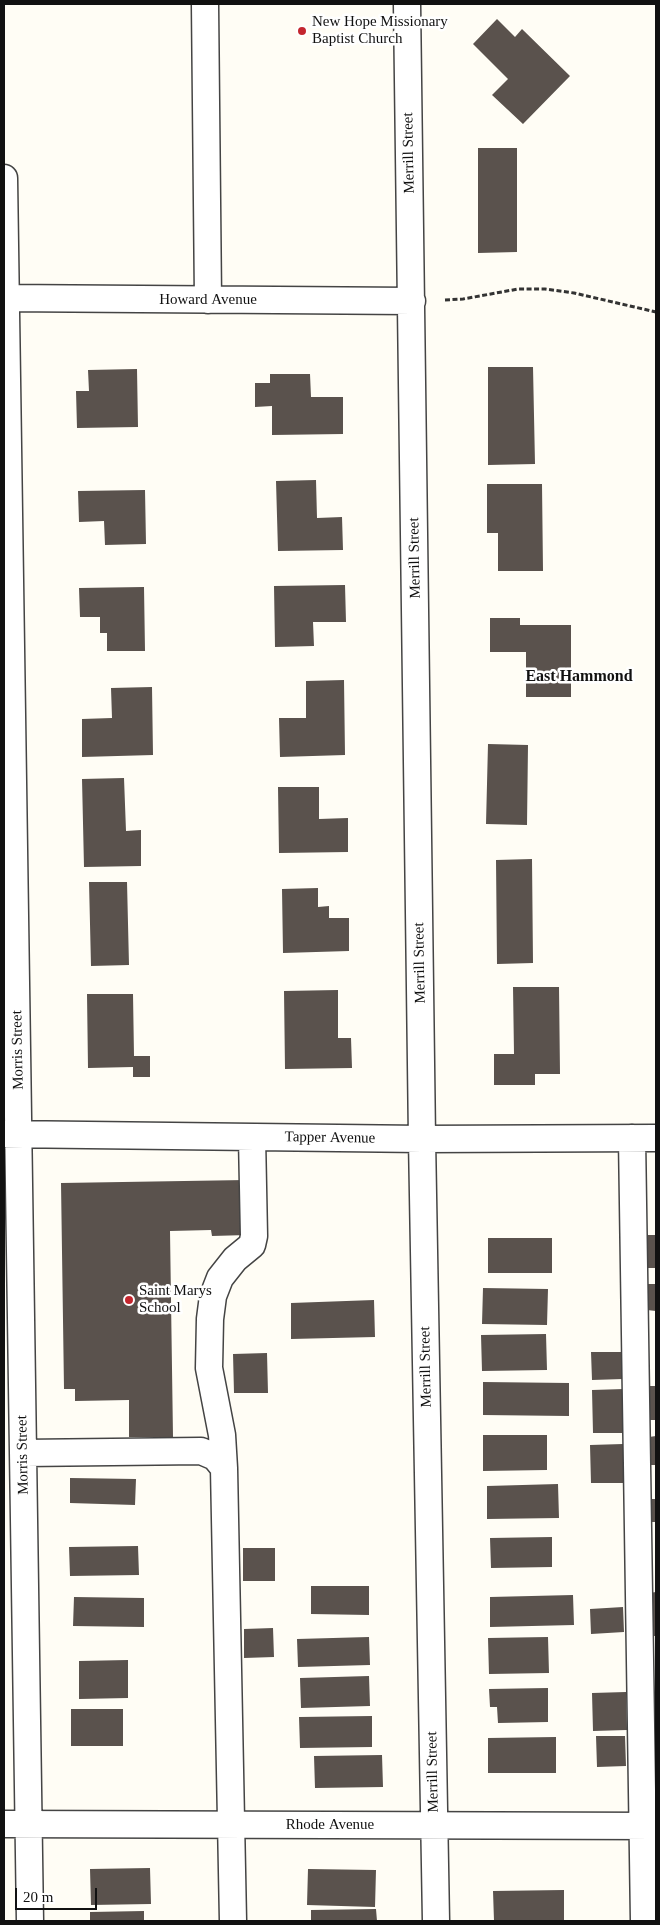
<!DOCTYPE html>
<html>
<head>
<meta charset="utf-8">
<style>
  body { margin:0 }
  #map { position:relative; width:660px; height:1925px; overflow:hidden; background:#fffdf5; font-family:Georgia,serif }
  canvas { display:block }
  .frame { position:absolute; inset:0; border:5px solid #111; pointer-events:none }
  .scale { position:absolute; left:15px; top:1888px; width:82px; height:22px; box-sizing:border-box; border:2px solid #111; border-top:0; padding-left:6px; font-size:15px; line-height:18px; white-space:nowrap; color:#111; -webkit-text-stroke:4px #fff; paint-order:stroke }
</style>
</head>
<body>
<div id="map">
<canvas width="660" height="1925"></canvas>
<div class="frame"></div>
<div class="scale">20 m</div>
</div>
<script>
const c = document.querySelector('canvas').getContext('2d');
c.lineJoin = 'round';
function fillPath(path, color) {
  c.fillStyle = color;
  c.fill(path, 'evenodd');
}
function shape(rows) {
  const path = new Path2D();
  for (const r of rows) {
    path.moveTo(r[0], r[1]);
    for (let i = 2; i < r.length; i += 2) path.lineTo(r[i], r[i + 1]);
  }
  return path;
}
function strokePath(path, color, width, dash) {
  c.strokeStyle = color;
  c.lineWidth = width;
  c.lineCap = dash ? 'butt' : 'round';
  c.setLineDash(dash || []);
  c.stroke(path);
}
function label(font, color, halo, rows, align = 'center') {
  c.font = font + ' Georgia,serif';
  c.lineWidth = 5;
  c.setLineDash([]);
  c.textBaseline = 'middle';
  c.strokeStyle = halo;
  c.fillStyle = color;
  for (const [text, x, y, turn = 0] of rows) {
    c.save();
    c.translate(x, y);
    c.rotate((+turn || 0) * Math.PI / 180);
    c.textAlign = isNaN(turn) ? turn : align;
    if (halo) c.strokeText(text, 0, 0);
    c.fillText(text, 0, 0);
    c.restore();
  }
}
const building = shape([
  [497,19,515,37,522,29,570,76,523,124,492,95,508,79,473,44],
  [478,148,517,148,517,252,478,253],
  [488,367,533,367,535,464,488,465],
  [137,369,138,427,77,428,76,391,89,391,88,370],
  [270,374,310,374,311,397,343,397,343,434,272,435,272,406,255,407,255,383,270,383],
  [316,480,317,518,342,517,343,550,278,551,276,481],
  [487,484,542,484,543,571,498,571,498,533,487,533],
  [145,490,146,544,105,545,104,521,79,522,78,491],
  [345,585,346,622,313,622,314,646,275,647,274,586],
  [144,587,145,651,107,651,107,633,100,633,100,617,80,617,79,588],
  [490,618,520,618,520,625,571,625,571,697,526,697,526,652,490,652],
  [344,680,345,755,280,757,279,718,306,718,306,681],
  [152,687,153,755,82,757,82,719,112,718,111,688],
  [488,744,528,745,527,825,486,824],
  [124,778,126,831,141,830,141,866,84,867,82,779],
  [278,787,319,787,319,819,348,818,348,852,279,853],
  [532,859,533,963,497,964,496,860],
  [89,882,127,882,129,965,91,966],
  [318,888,318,907,329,906,329,918,349,918,349,951,283,953,282,889],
  [513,987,559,987,560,1074,535,1074,535,1085,494,1085,494,1054,514,1054],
  [338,990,338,1038,351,1038,352,1068,285,1069,284,991],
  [87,994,133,994,134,1056,150,1056,150,1077,133,1077,133,1067,88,1068],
  [246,1180,247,1235,212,1236,211,1230,170,1231,173,1437,129,1437,129,1400,75,1401,75,1389,64,1389,61,1183],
  [647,1235,656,1235,656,1268,647,1268],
  [488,1238,552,1238,552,1273,488,1273],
  [647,1284,656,1284,656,1311,647,1310],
  [483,1288,548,1289,547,1325,482,1324],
  [374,1300,375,1337,291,1339,291,1303],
  [546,1334,547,1370,482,1371,481,1335],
  [591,1352,623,1352,623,1379,592,1380],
  [267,1353,268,1393,234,1393,233,1354],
  [483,1382,569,1383,569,1416,483,1415],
  [647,1386,656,1386,656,1420,648,1420],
  [624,1389,625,1433,593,1433,592,1390],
  [483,1435,547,1435,547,1470,483,1471],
  [656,1436,656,1465,651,1465,649,1437],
  [623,1444,623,1483,591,1483,590,1445],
  [70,1478,136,1479,135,1505,70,1503],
  [558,1484,559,1518,487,1519,487,1486],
  [650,1499,656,1499,656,1522,650,1522],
  [552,1537,552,1567,491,1568,490,1538],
  [138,1546,139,1575,70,1576,69,1547],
  [243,1548,275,1548,275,1581,243,1581],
  [311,1586,369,1586,369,1615,311,1614],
  [656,1592,656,1636,650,1636,649,1593],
  [573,1595,574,1625,490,1627,490,1597],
  [74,1597,144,1598,144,1627,73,1626],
  [623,1607,624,1632,591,1634,590,1609],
  [273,1628,274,1657,244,1658,244,1629],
  [369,1637,370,1665,298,1667,297,1639],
  [548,1637,549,1673,489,1674,488,1638],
  [128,1660,128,1698,79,1699,79,1661],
  [369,1676,370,1706,301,1708,300,1678],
  [548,1688,548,1722,498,1723,497,1707,490,1707,489,1689],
  [626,1692,627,1730,593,1731,592,1693],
  [71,1709,123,1709,123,1746,71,1746],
  [372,1716,372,1747,300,1748,299,1717],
  [596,1736,625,1736,626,1766,597,1767],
  [556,1737,556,1773,488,1773,488,1738],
  [382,1755,383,1787,315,1788,314,1756],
  [150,1868,151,1904,91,1905,90,1869],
  [308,1869,376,1870,375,1907,307,1905],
  [564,1890,564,1921,494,1921,493,1891],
  [376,1909,377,1921,311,1921,311,1910],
  [144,1911,144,1921,90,1921,90,1912]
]);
const path = shape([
  [445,300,463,299,518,289,545,289,574,293,656,312]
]);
const minor = shape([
  [205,4,208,300],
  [407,4,422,1139,436,1921],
  [4,178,30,1921],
  [4,298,412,301],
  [4,1134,422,1139,656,1138],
  [632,1138,644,1921],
  [23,1453,201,1451,215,1457,224,1468],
  [4,1824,656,1826],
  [233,1921,224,1468,222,1435,209,1368,210,1319,213,1296,220,1278,235,1259,252,1245,254,1236,252,1137]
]);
const markers = [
  [302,31,5,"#c4262e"],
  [129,1300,5,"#c4262e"]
];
const poiNames = [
  ["New Hope Missionary",312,22],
  ["Baptist Church",312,39],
  ["Saint Marys",139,1291],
  ["School",139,1308]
];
const streetNames = [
  ["Merrill Street",409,153,-91],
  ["Howard Avenue",208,300],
  ["Merrill Street",415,558,-91],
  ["Merrill Street",420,963,-91],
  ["Morris Street",18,1050,-91],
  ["Tapper Avenue",330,1138,1],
  ["Merrill Street",426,1367,-91],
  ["Morris Street",23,1455,-91],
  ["Merrill Street",433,1772,-91],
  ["Rhode Avenue",330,1825]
];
const neighbourhoodNames = [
  ["East Hammond",579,677]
];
fillPath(building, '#5a524d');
strokePath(minor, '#444', 29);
strokePath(path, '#333', 3, [5, 2.5]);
strokePath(minor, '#fff', 26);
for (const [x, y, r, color] of markers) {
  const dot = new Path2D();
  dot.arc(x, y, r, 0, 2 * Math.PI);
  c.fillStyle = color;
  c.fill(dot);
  strokePath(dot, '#fff', 2);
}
label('15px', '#111', '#fff', poiNames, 'left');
label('15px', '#111', '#fff', streetNames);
label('bold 16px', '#111', '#fff', neighbourhoodNames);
</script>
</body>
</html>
